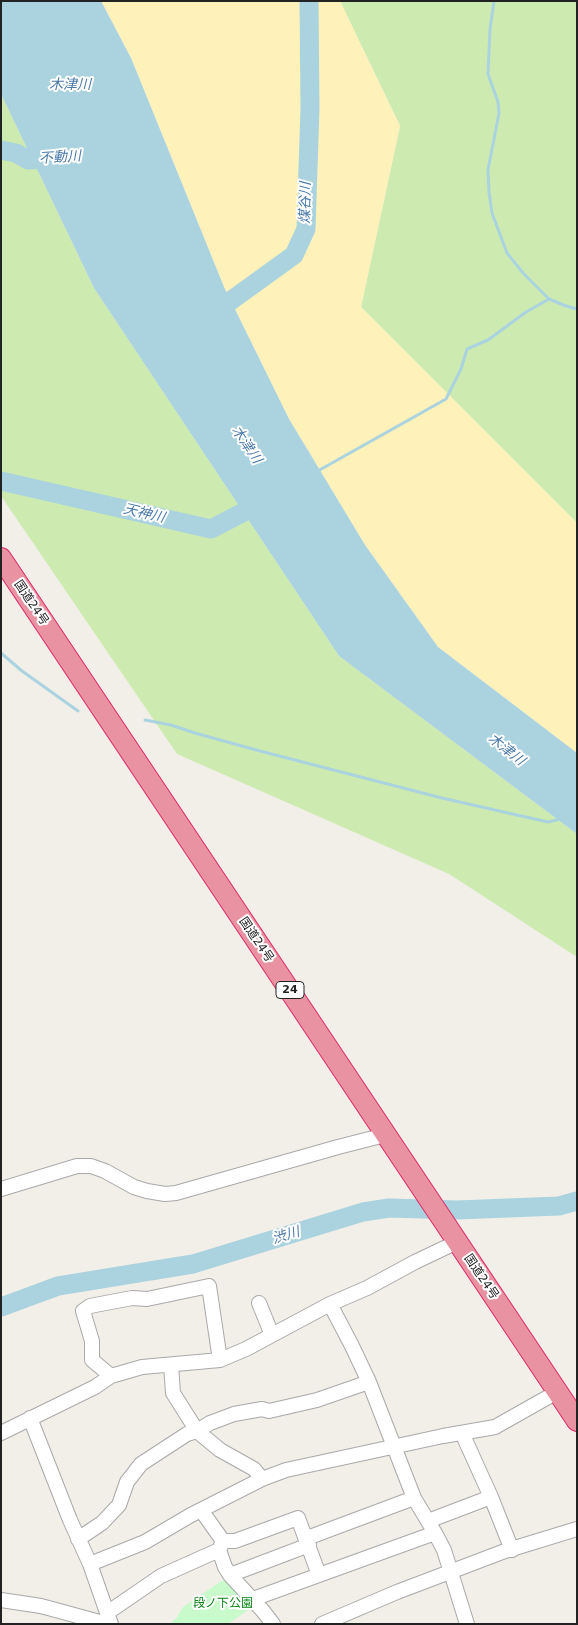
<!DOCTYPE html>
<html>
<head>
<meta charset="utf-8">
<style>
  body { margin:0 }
  #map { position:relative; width:578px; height:1625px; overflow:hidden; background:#f2efe9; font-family:"DejaVu Sans",sans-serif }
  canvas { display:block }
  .frame { position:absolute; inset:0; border:2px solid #222; pointer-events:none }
</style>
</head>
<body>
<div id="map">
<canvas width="578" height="1625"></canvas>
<div class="frame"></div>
</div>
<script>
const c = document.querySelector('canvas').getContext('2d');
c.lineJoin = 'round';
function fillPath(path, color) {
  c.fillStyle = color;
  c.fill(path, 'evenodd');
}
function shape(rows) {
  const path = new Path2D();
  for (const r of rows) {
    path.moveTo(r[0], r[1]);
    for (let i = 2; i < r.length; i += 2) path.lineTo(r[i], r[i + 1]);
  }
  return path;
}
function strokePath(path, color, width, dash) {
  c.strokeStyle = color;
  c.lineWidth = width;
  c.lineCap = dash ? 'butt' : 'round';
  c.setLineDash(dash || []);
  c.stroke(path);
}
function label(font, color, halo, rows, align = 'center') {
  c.font = font + ' "DejaVu Sans","Noto Sans JP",sans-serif';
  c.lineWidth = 4;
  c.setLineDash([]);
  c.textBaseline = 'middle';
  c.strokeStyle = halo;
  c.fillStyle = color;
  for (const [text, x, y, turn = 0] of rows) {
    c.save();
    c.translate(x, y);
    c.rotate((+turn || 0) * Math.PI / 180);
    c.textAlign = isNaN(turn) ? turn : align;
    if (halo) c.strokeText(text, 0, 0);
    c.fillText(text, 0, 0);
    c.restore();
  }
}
const grass = shape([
  [340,1,577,1,577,523,361,307,400,126],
  [1,94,94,288,339,656,577,834,577,957,449,874,177,754,1,496]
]);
const sand = shape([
  [101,1,340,1,400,126,361,307,577,523,577,753,438,647,365,545,289,419,224,287,131,58]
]);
const park = shape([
  [226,1578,251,1608,228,1624,170,1624,177,1617,183,1607]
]);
const water = shape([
  [1,1,101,1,131,58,224,287,289,419,365,545,438,647,577,753,577,834,339,656,94,288,1,94]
]);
const stream = shape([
  [494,1,490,29,488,74,498,102,499,113,488,170,489,192,492,213,507,253,523,273,549,299,566,306,577,309],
  [316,472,446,399,461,369,467,349,488,340,526,312,549,299],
  [1,653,22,671,78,711],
  [145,720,171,725,195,733,260,751,442,798,548,822,561,819]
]);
const river = shape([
  [1,150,16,153,28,160,58,158],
  [211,315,294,255,306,229,310,108,309,1],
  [1,481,211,529,265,501],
  [1,1307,58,1286,193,1264,363,1212,389,1208,457,1210,559,1206,577,1201]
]);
const minor = shape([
  [1,1189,77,1166,91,1166,105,1171,134,1187,147,1191,165,1194,176,1193,338,1147,385,1135],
  [259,1303,272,1335],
  [330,1304,352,1346,369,1382,414,1498,435,1533,444,1550,467,1624],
  [171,1365,173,1393,197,1431,220,1450,254,1469,262,1479],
  [111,1376,92,1360,92,1341,83,1311,90,1306,132,1298,147,1299,209,1286,220,1360],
  [30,1418,70,1520,90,1564,111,1624],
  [1,1433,95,1387,111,1376,142,1367,220,1360,246,1349,330,1304,367,1288,415,1262,457,1242],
  [462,1433,491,1497,512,1550],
  [201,1510,223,1541,219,1550,225,1567,230,1575,263,1611,273,1624],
  [428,1521,491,1497],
  [307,1538,414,1498],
  [78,1539,102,1523,119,1505,127,1482,141,1464,187,1434,197,1431,210,1423,234,1414,262,1409,269,1411,317,1400,369,1382],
  [223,1541,235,1541,298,1518,319,1575,253,1599],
  [90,1564,145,1542,191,1515,262,1479,286,1470,443,1436,495,1427,557,1392],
  [230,1575,309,1545],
  [319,1575,435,1533],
  [1,1600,41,1606,107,1624],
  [107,1613,161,1576,219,1550],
  [322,1624,397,1592,505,1551,577,1529]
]);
const highway = shape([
  [1,558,577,1421]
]);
const shields = [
  [290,990,28]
];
const shieldNames = [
  ["24",290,990]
];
const streetNames = [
  ["国道24号",31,603,56],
  ["国道24号",256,940,56],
  ["国道24号",481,1277,56]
];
const parkNames = [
  ["段ノ下公園",223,1604]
];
const waterNames = [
  ["木津川",70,85],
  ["不動川",60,158,-4],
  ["煤谷川",306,203,-89],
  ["木津川",246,445,56],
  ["天神川",144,514,13],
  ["木津川",506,750,38],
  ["渋川",286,1236,-17]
];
fillPath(grass, '#cdebb0');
fillPath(sand, '#fff1ba');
fillPath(park, '#c8facc');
fillPath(water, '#aad3df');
strokePath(stream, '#aad3df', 3);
strokePath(river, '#aad3df', 19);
strokePath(minor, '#a9a9a9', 16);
strokePath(highway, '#dc2a67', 22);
strokePath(minor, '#fff', 14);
strokePath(highway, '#e892a2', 20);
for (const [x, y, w] of shields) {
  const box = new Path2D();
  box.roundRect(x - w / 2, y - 8.5, w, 17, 4);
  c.fillStyle = '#fff';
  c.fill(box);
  strokePath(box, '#222', 1);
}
label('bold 11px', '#222', null, shieldNames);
label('12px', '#222', '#fff', streetNames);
label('12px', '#0c8416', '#fff', parkNames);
label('italic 14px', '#4a7aab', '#fff', waterNames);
</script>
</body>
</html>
